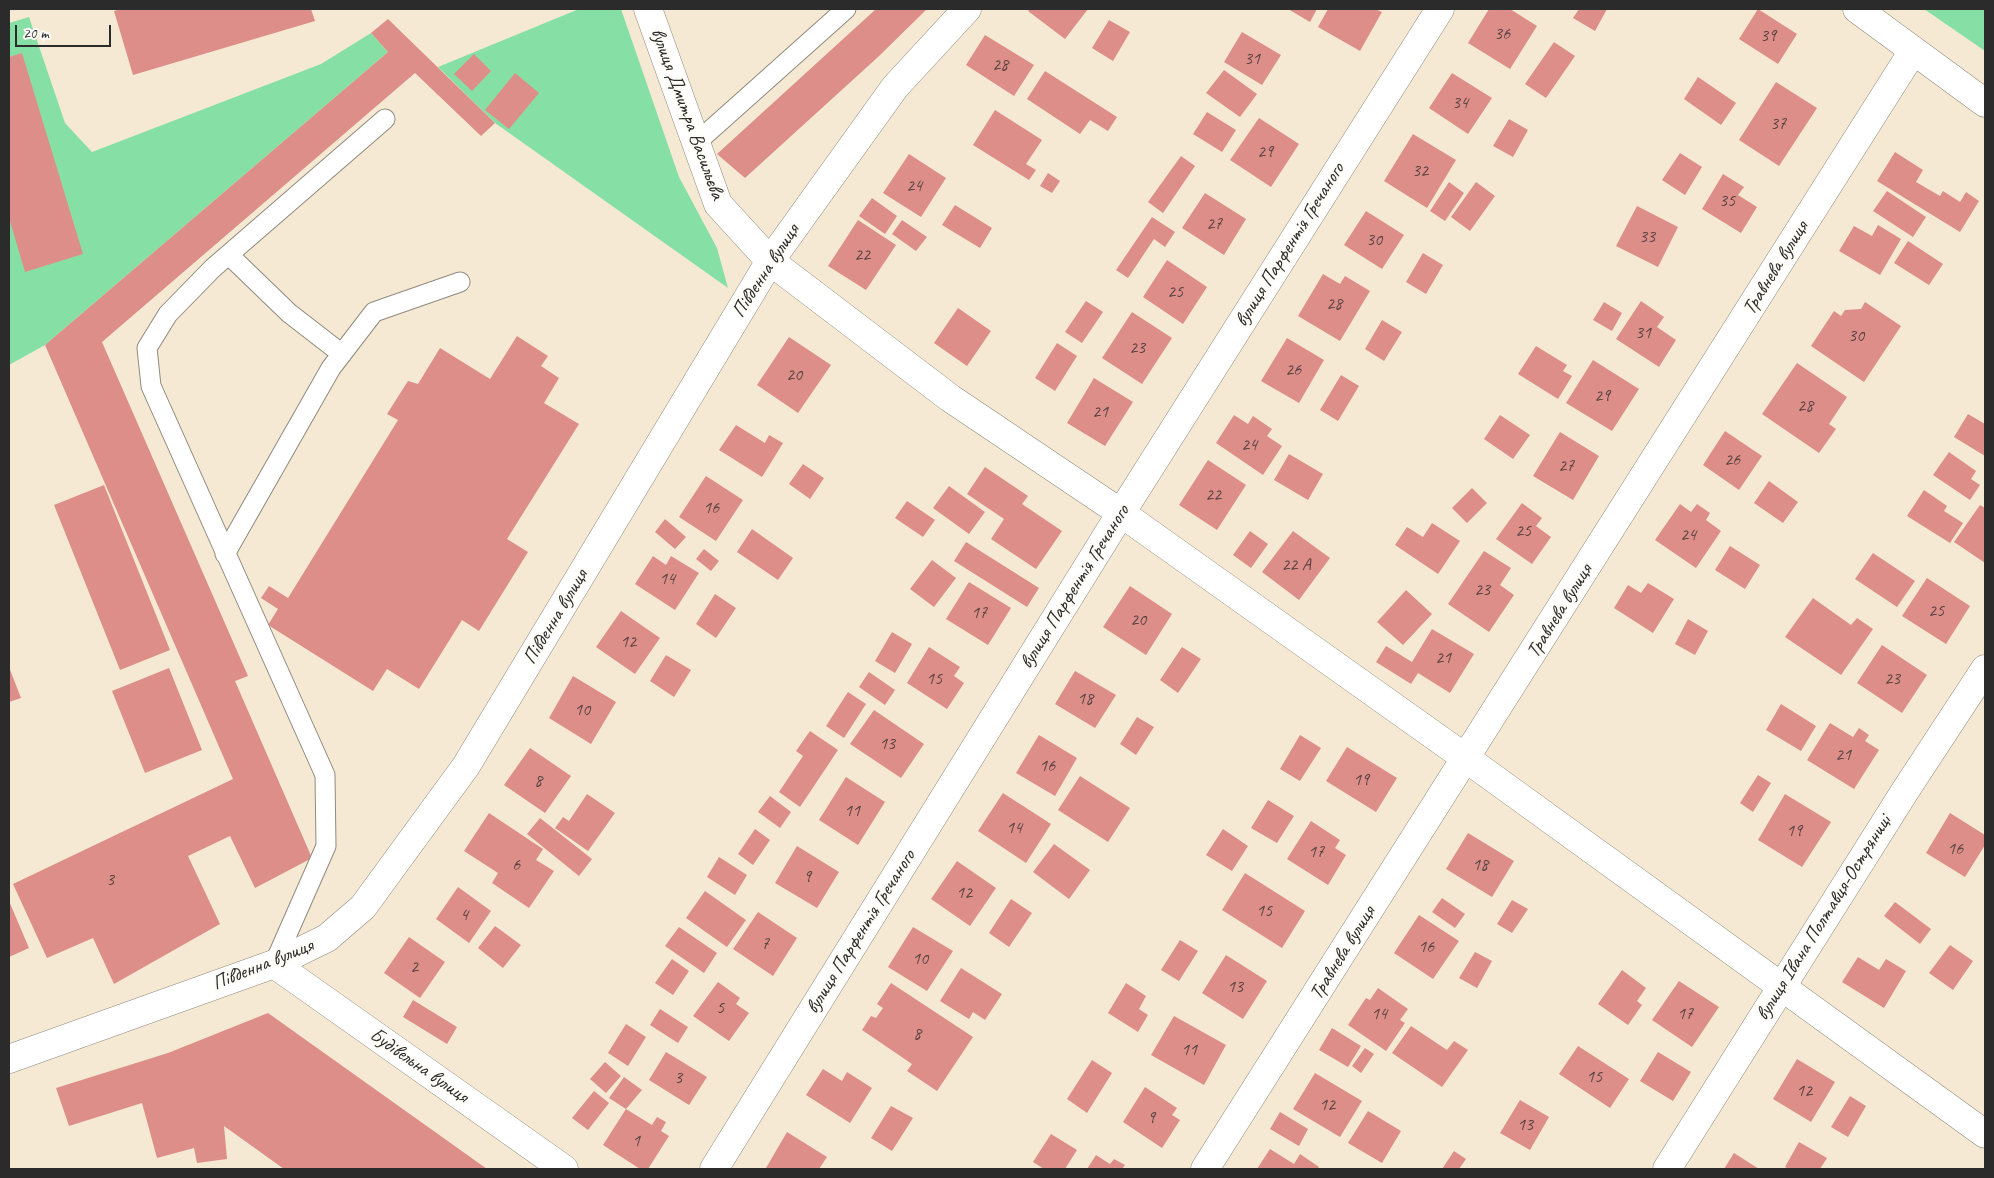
<!DOCTYPE html>
<html>
<head>
<meta charset="utf-8">
<style>
  body { margin:0 }
  #map { position:relative; width:1994px; height:1178px; overflow:hidden; background:#f5e9d3; font-family:Caveat,sans-serif }
  canvas { display:block }
  .frame { position:absolute; inset:0; border:10px solid #2b2b2b; pointer-events:none }
  .scale { position:absolute; left:15px; top:25px; width:96px; height:22px; box-sizing:border-box; border:2px solid #2b2b2b; border-top:0; padding-left:6px; font-size:15px; line-height:18px; white-space:nowrap; color:#2b2b2b; -webkit-text-stroke:4px #fdfcf7; paint-order:stroke }
</style>
</head>
<body>
<div id="map">
<canvas width="1994" height="1178"></canvas>
<div class="frame"></div>
<div class="scale">20 m</div>
</div>
<script>
const c = document.querySelector('canvas').getContext('2d');
c.lineJoin = 'round';
function fillPath(path, color) {
  c.fillStyle = color;
  c.fill(path, 'evenodd');
}
function shape(rows) {
  const path = new Path2D();
  for (const r of rows) {
    path.moveTo(r[0], r[1]);
    for (let i = 2; i < r.length; i += 2) path.lineTo(r[i], r[i + 1]);
  }
  return path;
}
function strokePath(path, color, width, dash) {
  c.strokeStyle = color;
  c.lineWidth = width;
  c.lineCap = dash ? 'butt' : 'round';
  c.setLineDash(dash || []);
  c.stroke(path);
}
function label(font, color, halo, rows, align = 'center') {
  c.font = font + ' Caveat,sans-serif';
  c.lineWidth = 4.5;
  c.setLineDash([]);
  c.textBaseline = 'middle';
  c.strokeStyle = halo;
  c.fillStyle = color;
  for (const [text, x, y, turn = 0] of rows) {
    c.save();
    c.translate(x, y);
    c.rotate((+turn || 0) * Math.PI / 180);
    c.textAlign = isNaN(turn) ? turn : align;
    if (halo) c.strokeText(text, 0, 0);
    c.fillText(text, 0, 0);
    c.restore();
  }
}
const green = shape([
  [579,9,621,9,679,177,717,248,728,288,495,123,438,67],
  [1924,9,1985,9,1985,51],
  [29,17,65,123,92,152,321,64,371,33,388,52,45,345,9,365,9,23]
]);
const building = shape([
  [121,9,311,9,315,21,133,75,114,11],
  [876,9,927,9,878,57,745,178,717,154],
  [1030,9,1088,9,1065,39,1028,11],
  [1288,9,1317,9,1310,22],
  [1328,9,1375,9,1382,12,1360,51,1318,27],
  [1489,9,1510,9,1537,26,1510,69,1468,43],
  [1579,9,1607,9,1595,31,1573,18],
  [1758,9,1797,34,1778,64,1739,39],
  [388,19,495,123,481,136,415,73,102,342,248,676,235,681,312,858,255,888,230,836,188,856,220,924,114,984,93,938,47,958,13,884,233,779,45,345,388,52,371,33],
  [1109,20,1130,32,1113,61,1092,48],
  [1242,32,1281,55,1262,85,1224,62],
  [985,35,1034,65,1014,96,966,65],
  [1554,42,1575,56,1546,98,1525,84],
  [22,53,83,254,25,272,9,218,9,57],
  [474,54,491,71,472,91,454,74],
  [1224,70,1257,94,1240,117,1206,93],
  [1045,71,1117,117,1108,131,1090,120,1080,134,1027,99],
  [515,73,539,93,509,129,485,110],
  [1452,73,1492,98,1468,134,1429,108],
  [1698,77,1736,103,1721,125,1684,99],
  [1776,82,1817,108,1779,166,1739,140],
  [995,110,1042,140,1026,164,1036,170,1029,180,973,145],
  [1207,112,1236,130,1222,152,1193,134],
  [1259,118,1299,144,1271,187,1230,160],
  [1509,119,1528,130,1513,157,1493,146],
  [1413,134,1456,160,1427,208,1384,181],
  [1895,152,1923,170,1916,182,1940,196,1943,191,1960,202,1966,192,1979,201,1960,232,1877,181],
  [1680,153,1702,167,1685,195,1662,180],
  [909,154,946,178,921,217,883,193],
  [1181,156,1195,166,1163,213,1148,202],
  [1048,173,1060,181,1052,193,1040,186],
  [1723,174,1744,187,1738,195,1757,207,1741,233,1702,209],
  [1449,182,1464,193,1445,221,1430,211],
  [1476,182,1495,196,1470,231,1451,217],
  [1887,191,1926,217,1913,237,1873,211],
  [1205,193,1246,219,1224,255,1182,228],
  [872,198,897,216,885,234,859,216],
  [955,205,992,228,980,248,942,225],
  [1637,206,1678,227,1658,267,1616,246],
  [1366,211,1404,235,1382,269,1344,245],
  [1152,217,1175,232,1165,247,1154,239,1128,278,1116,270],
  [858,220,896,245,866,290,828,266],
  [902,220,927,237,916,251,892,234],
  [1878,225,1901,239,1880,275,1839,251,1854,226,1872,236],
  [1908,241,1943,264,1929,285,1894,263],
  [1423,253,1443,265,1426,294,1406,282],
  [1167,260,1207,287,1183,324,1143,297],
  [1323,274,1340,284,1345,276,1370,291,1340,341,1298,316],
  [1086,301,1103,312,1082,343,1065,332],
  [1641,301,1664,317,1657,327,1676,340,1659,367,1616,339],
  [1604,302,1622,313,1612,331,1593,320],
  [1865,302,1901,326,1864,382,1811,346,1834,311,1841,316,1845,310,1861,309],
  [958,308,991,331,967,366,934,343],
  [1132,312,1172,338,1142,384,1102,358],
  [1382,320,1402,332,1384,361,1365,349],
  [517,336,548,356,541,366,559,378,544,403,579,424,507,539,528,552,479,631,462,620,419,689,387,669,373,691,268,625,278,609,261,598,269,586,288,598,398,420,387,414,408,381,418,384,440,348,490,379],
  [789,337,831,365,798,413,757,385],
  [1287,338,1324,360,1299,403,1261,381],
  [1057,343,1077,356,1055,391,1035,378],
  [1536,346,1567,365,1563,371,1572,376,1558,399,1518,374],
  [1593,360,1639,389,1612,431,1566,403],
  [1797,363,1847,397,1829,424,1836,429,1819,453,1762,414],
  [1341,375,1359,386,1338,421,1320,410],
  [1094,378,1133,402,1105,446,1067,423],
  [1968,414,1985,424,1985,456,1954,437],
  [1234,415,1248,424,1253,416,1272,429,1267,436,1282,446,1263,475,1216,443],
  [1500,415,1530,435,1513,459,1484,439],
  [736,425,765,443,769,435,783,443,762,477,719,450],
  [1725,431,1762,456,1739,490,1703,465],
  [1560,432,1599,456,1573,500,1533,476],
  [1949,452,1976,471,1971,479,1980,485,1970,500,1933,475],
  [1289,454,1323,474,1308,500,1274,480],
  [1208,460,1246,485,1217,530,1179,505],
  [803,464,824,478,810,499,789,484],
  [985,467,1028,496,1022,504,1062,531,1036,569,991,539,1004,519,967,494],
  [706,476,743,500,716,541,679,517],
  [1769,481,1798,502,1783,523,1754,503],
  [104,485,170,650,120,670,54,505],
  [949,486,985,512,969,534,933,508],
  [1472,488,1487,503,1467,523,1452,508],
  [1924,490,1947,506,1944,511,1963,523,1950,543,1907,516],
  [907,501,935,520,923,537,895,518],
  [1522,503,1542,518,1536,526,1551,537,1532,564,1496,539],
  [1680,504,1691,512,1697,504,1710,513,1706,520,1721,531,1696,568,1655,540],
  [1980,505,1985,508,1985,563,1954,542],
  [665,519,686,537,675,549,655,532],
  [1432,523,1460,541,1438,574,1395,545,1407,527,1423,537],
  [752,529,793,558,778,580,737,552],
  [1250,531,1268,544,1251,568,1233,555],
  [1293,531,1330,558,1299,600,1262,572],
  [966,542,1039,588,1027,607,954,561],
  [1730,546,1760,565,1745,589,1715,570],
  [704,549,719,561,711,571,696,559],
  [1484,551,1511,568,1500,585,1514,595,1489,632,1448,604],
  [1873,553,1915,581,1897,607,1855,579],
  [653,556,666,565,671,556,699,573,675,610,635,584],
  [932,560,956,578,934,607,910,589],
  [1927,578,1970,606,1946,644,1902,616],
  [969,582,1011,608,988,645,946,619],
  [1648,583,1674,599,1653,633,1614,608,1628,585,1641,593],
  [1130,586,1172,614,1146,655,1103,627],
  [1406,590,1432,614,1403,645,1377,622],
  [715,594,736,608,716,638,696,624],
  [1813,598,1851,625,1857,618,1873,629,1841,675,1785,637],
  [621,611,660,638,635,674,596,647],
  [1688,619,1708,631,1695,655,1675,644],
  [1432,629,1474,654,1450,693,1418,673,1411,684,1376,662,1386,646,1412,662],
  [892,632,912,644,895,673,875,661],
  [1882,645,1927,675,1902,713,1857,683],
  [929,647,960,667,954,676,964,683,947,709,907,683],
  [1182,647,1201,659,1178,693,1160,680],
  [666,655,691,670,674,697,650,681],
  [9,667,21,698,9,702],
  [169,668,202,750,145,773,112,691],
  [1075,671,1116,695,1095,728,1055,704],
  [869,672,895,690,885,705,859,687],
  [573,676,616,702,591,744,549,718],
  [848,692,866,704,844,738,826,726],
  [1781,704,1816,726,1801,751,1766,730],
  [874,710,924,744,901,778,850,744],
  [1137,717,1154,727,1136,755,1120,744],
  [1830,723,1853,737,1859,728,1869,735,1865,741,1879,750,1854,789,1807,760],
  [810,731,838,750,800,807,779,792,803,756,796,751],
  [1039,735,1077,758,1055,796,1016,773],
  [1300,735,1321,748,1300,781,1280,769],
  [1347,747,1397,778,1376,812,1326,781],
  [530,748,571,776,545,813,504,785],
  [1758,775,1771,783,1753,812,1740,803],
  [1080,776,1130,808,1108,842,1058,810],
  [846,777,885,802,858,845,819,820],
  [1003,793,1051,824,1026,863,978,831],
  [587,794,615,813,588,851,555,828,563,817,569,821],
  [1785,794,1831,822,1802,867,1758,840],
  [770,796,791,812,780,828,758,812],
  [1268,800,1294,816,1277,843,1251,828],
  [489,813,543,849,536,860,554,871,529,908,492,883,498,873,464,851],
  [1950,813,1985,835,1985,845,1965,877,1926,853],
  [540,818,592,859,579,876,527,834],
  [1311,821,1340,840,1335,848,1346,855,1328,885,1287,859],
  [755,829,770,840,753,865,738,854],
  [1223,829,1248,846,1232,871,1206,855],
  [1468,833,1514,861,1492,897,1446,869],
  [1054,844,1090,870,1069,899,1033,872],
  [797,846,839,872,817,908,775,883],
  [719,857,747,875,735,895,707,877],
  [957,861,996,888,970,926,931,899],
  [1245,873,1305,911,1282,948,1222,910],
  [458,887,491,911,469,943,436,919],
  [705,891,746,920,727,947,686,918],
  [1442,898,1465,914,1455,928,1432,912],
  [1011,899,1032,913,1009,947,989,933],
  [1512,900,1528,909,1512,933,1497,924],
  [9,901,29,948,9,957],
  [1895,902,1931,929,1920,944,1884,916],
  [758,912,797,938,773,976,733,949],
  [1419,915,1459,941,1433,979,1394,953],
  [495,926,521,945,503,968,478,948],
  [679,927,717,953,704,973,665,946],
  [913,927,953,951,927,991,888,967],
  [409,937,445,962,420,998,384,973],
  [1180,940,1198,951,1179,981,1161,970],
  [1950,945,1973,961,1953,990,1929,973],
  [1475,952,1492,961,1477,988,1459,978],
  [1226,955,1267,981,1243,1019,1202,993],
  [1858,957,1879,970,1886,959,1906,971,1884,1008,1842,982],
  [672,959,689,971,673,995,655,983],
  [961,968,1002,994,985,1020,973,1012,969,1019,940,1001],
  [1622,970,1646,988,1637,1001,1642,1005,1628,1025,1598,1004],
  [1679,981,1719,1007,1692,1047,1652,1020],
  [718,982,740,998,736,1004,749,1013,729,1041,693,1016],
  [891,983,973,1037,937,1091,907,1071,912,1064,862,1030,871,1016,876,1018,883,1008,877,1004],
  [1126,983,1146,996,1139,1009,1148,1015,1138,1032,1108,1013],
  [1378,988,1408,1009,1400,1020,1405,1023,1386,1051,1348,1025,1366,998,1370,1000],
  [413,1000,457,1027,447,1044,403,1017],
  [660,1009,688,1027,678,1043,650,1025],
  [268,1013,487,1169,284,1169,224,1126,227,1159,197,1163,194,1148,157,1158,142,1103,69,1126,56,1088,168,1053],
  [1174,1016,1226,1045,1204,1085,1151,1055],
  [626,1024,646,1037,628,1066,608,1053],
  [1411,1026,1447,1050,1454,1041,1468,1050,1442,1087,1392,1053],
  [1332,1028,1361,1046,1348,1067,1319,1050],
  [1578,1046,1629,1079,1610,1108,1559,1074],
  [1365,1048,1374,1054,1361,1073,1352,1066],
  [666,1052,707,1077,689,1105,649,1080],
  [1658,1052,1691,1072,1673,1101,1640,1081],
  [1797,1059,1835,1082,1811,1122,1773,1099],
  [1092,1060,1112,1073,1087,1113,1067,1099],
  [605,1062,621,1076,606,1093,590,1079],
  [823,1069,842,1081,847,1072,872,1088,850,1123,806,1095],
  [1315,1073,1362,1101,1340,1137,1293,1109],
  [624,1077,642,1090,626,1109,609,1098],
  [1145,1087,1177,1108,1172,1115,1180,1120,1162,1148,1123,1122],
  [594,1091,609,1103,588,1130,572,1118],
  [1850,1096,1866,1106,1848,1137,1831,1127],
  [1520,1100,1549,1117,1530,1150,1500,1133],
  [891,1106,913,1118,892,1151,871,1138],
  [626,1109,652,1125,657,1117,666,1122,661,1131,669,1136,648,1169,640,1169,603,1145],
  [1368,1111,1401,1131,1382,1163,1348,1143],
  [1280,1112,1308,1129,1299,1146,1270,1129],
  [787,1132,827,1157,819,1169,766,1168],
  [1051,1134,1077,1150,1065,1169,1044,1169,1033,1162],
  [1799,1142,1827,1158,1820,1169,1789,1169,1785,1167],
  [1270,1149,1294,1164,1300,1154,1319,1167,1318,1169,1257,1169],
  [1454,1151,1466,1159,1459,1169,1442,1169],
  [1734,1153,1759,1169,1724,1169],
  [1096,1155,1110,1164,1114,1159,1125,1165,1122,1169,1087,1169]
]);
const service = shape([
  [696,143,846,9],
  [229,255,289,313,342,354],
  [225,554,331,368,374,312,460,282],
  [274,964,326,846,325,775,151,386,147,348,168,314,213,268,385,119]
]);
const minor = shape([
  [648,9,718,204,770,261,950,398,1121,513,1467,759,1985,1134],
  [1857,9,1985,103],
  [274,964,327,938,363,907,466,766,770,261,895,87,967,9],
  [714,1169,1121,513,1440,9],
  [1205,1169,1913,51],
  [1667,1169,1905,791,1985,669]
]);
const tertiary = shape([
  [9,1059,274,964,564,1169]
]);
const numberNames = [
  ["36",1502,34],
  ["39",1768,36],
  ["31",1252,59],
  ["28",1000,65],
  ["34",1460,103],
  ["37",1778,124],
  ["29",1265,152],
  ["32",1420,171],
  ["24",914,186],
  ["35",1727,201],
  ["27",1214,224],
  ["33",1647,237],
  ["30",1374,240],
  ["22",862,255],
  ["25",1175,292],
  ["28",1334,304],
  ["31",1643,333],
  ["30",1856,336],
  ["23",1137,348],
  ["26",1293,370],
  ["20",794,375],
  ["29",1602,396],
  ["28",1805,406],
  ["21",1100,412],
  ["24",1249,445],
  ["26",1732,460],
  ["27",1566,466],
  ["22",1213,495],
  ["16",711,508],
  ["25",1523,531],
  ["24",1688,535],
  ["22 А",1296,565],
  ["14",667,579],
  ["23",1482,590],
  ["25",1936,611],
  ["17",979,613],
  ["20",1138,620],
  ["12",628,642],
  ["21",1443,658],
  ["15",934,679],
  ["23",1892,679],
  ["18",1085,699],
  ["10",582,710],
  ["13",887,744],
  ["21",1843,755],
  ["16",1047,766],
  ["19",1361,780],
  ["8",538,781],
  ["11",852,811],
  ["14",1014,828],
  ["19",1794,831],
  ["16",1955,849],
  ["17",1316,852],
  ["6",516,865],
  ["18",1480,865],
  ["9",807,877],
  ["3",110,880],
  ["12",964,893],
  ["15",1264,911],
  ["4",464,915],
  ["7",765,944],
  ["16",1426,947],
  ["10",920,959],
  ["2",414,967],
  ["13",1235,987],
  ["5",720,1008],
  ["14",1379,1014],
  ["17",1685,1014],
  ["8",917,1034],
  ["11",1189,1050],
  ["15",1594,1077],
  ["3",678,1078],
  ["12",1804,1091],
  ["12",1327,1105],
  ["9",1151,1118],
  ["13",1525,1125],
  ["1",636,1141]
];
const streetNames = [
  ["вулиця Дмитра Васильєва",687,114,70],
  ["вулиця Парфентія Гречаного",1290,245,-58],
  ["Травнева вулиця",1776,268,-58],
  ["Південна вулиця",766,271,-57],
  ["вулиця Парфентія Гречаного",1075,587,-58],
  ["Травнева вулиця",1560,611,-58],
  ["Південна вулиця",556,617,-59],
  ["вулиця Івана Полтавця-Остряниці",1824,918,-58],
  ["вулиця Парфентія Гречаного",861,932,-58],
  ["Травнева вулиця",1343,953,-58],
  ["Південна вулиця",263,965,-22],
  ["Будівельна вулиця",419,1066,35]
];
fillPath(green, '#86e0a5');
fillPath(building, '#de8e89');
strokePath(service, '#908a7f', 21);
strokePath(minor, '#908a7f', 29);
strokePath(tertiary, '#908a7f', 29);
strokePath(service, '#fff', 19);
strokePath(minor, '#fff', 28);
strokePath(tertiary, '#fff', 28);
label('18px', '#584442', null, numberNames);
label('20px', '#2b2b2b', '#fdfcf7', streetNames);
</script>
</body>
</html>
